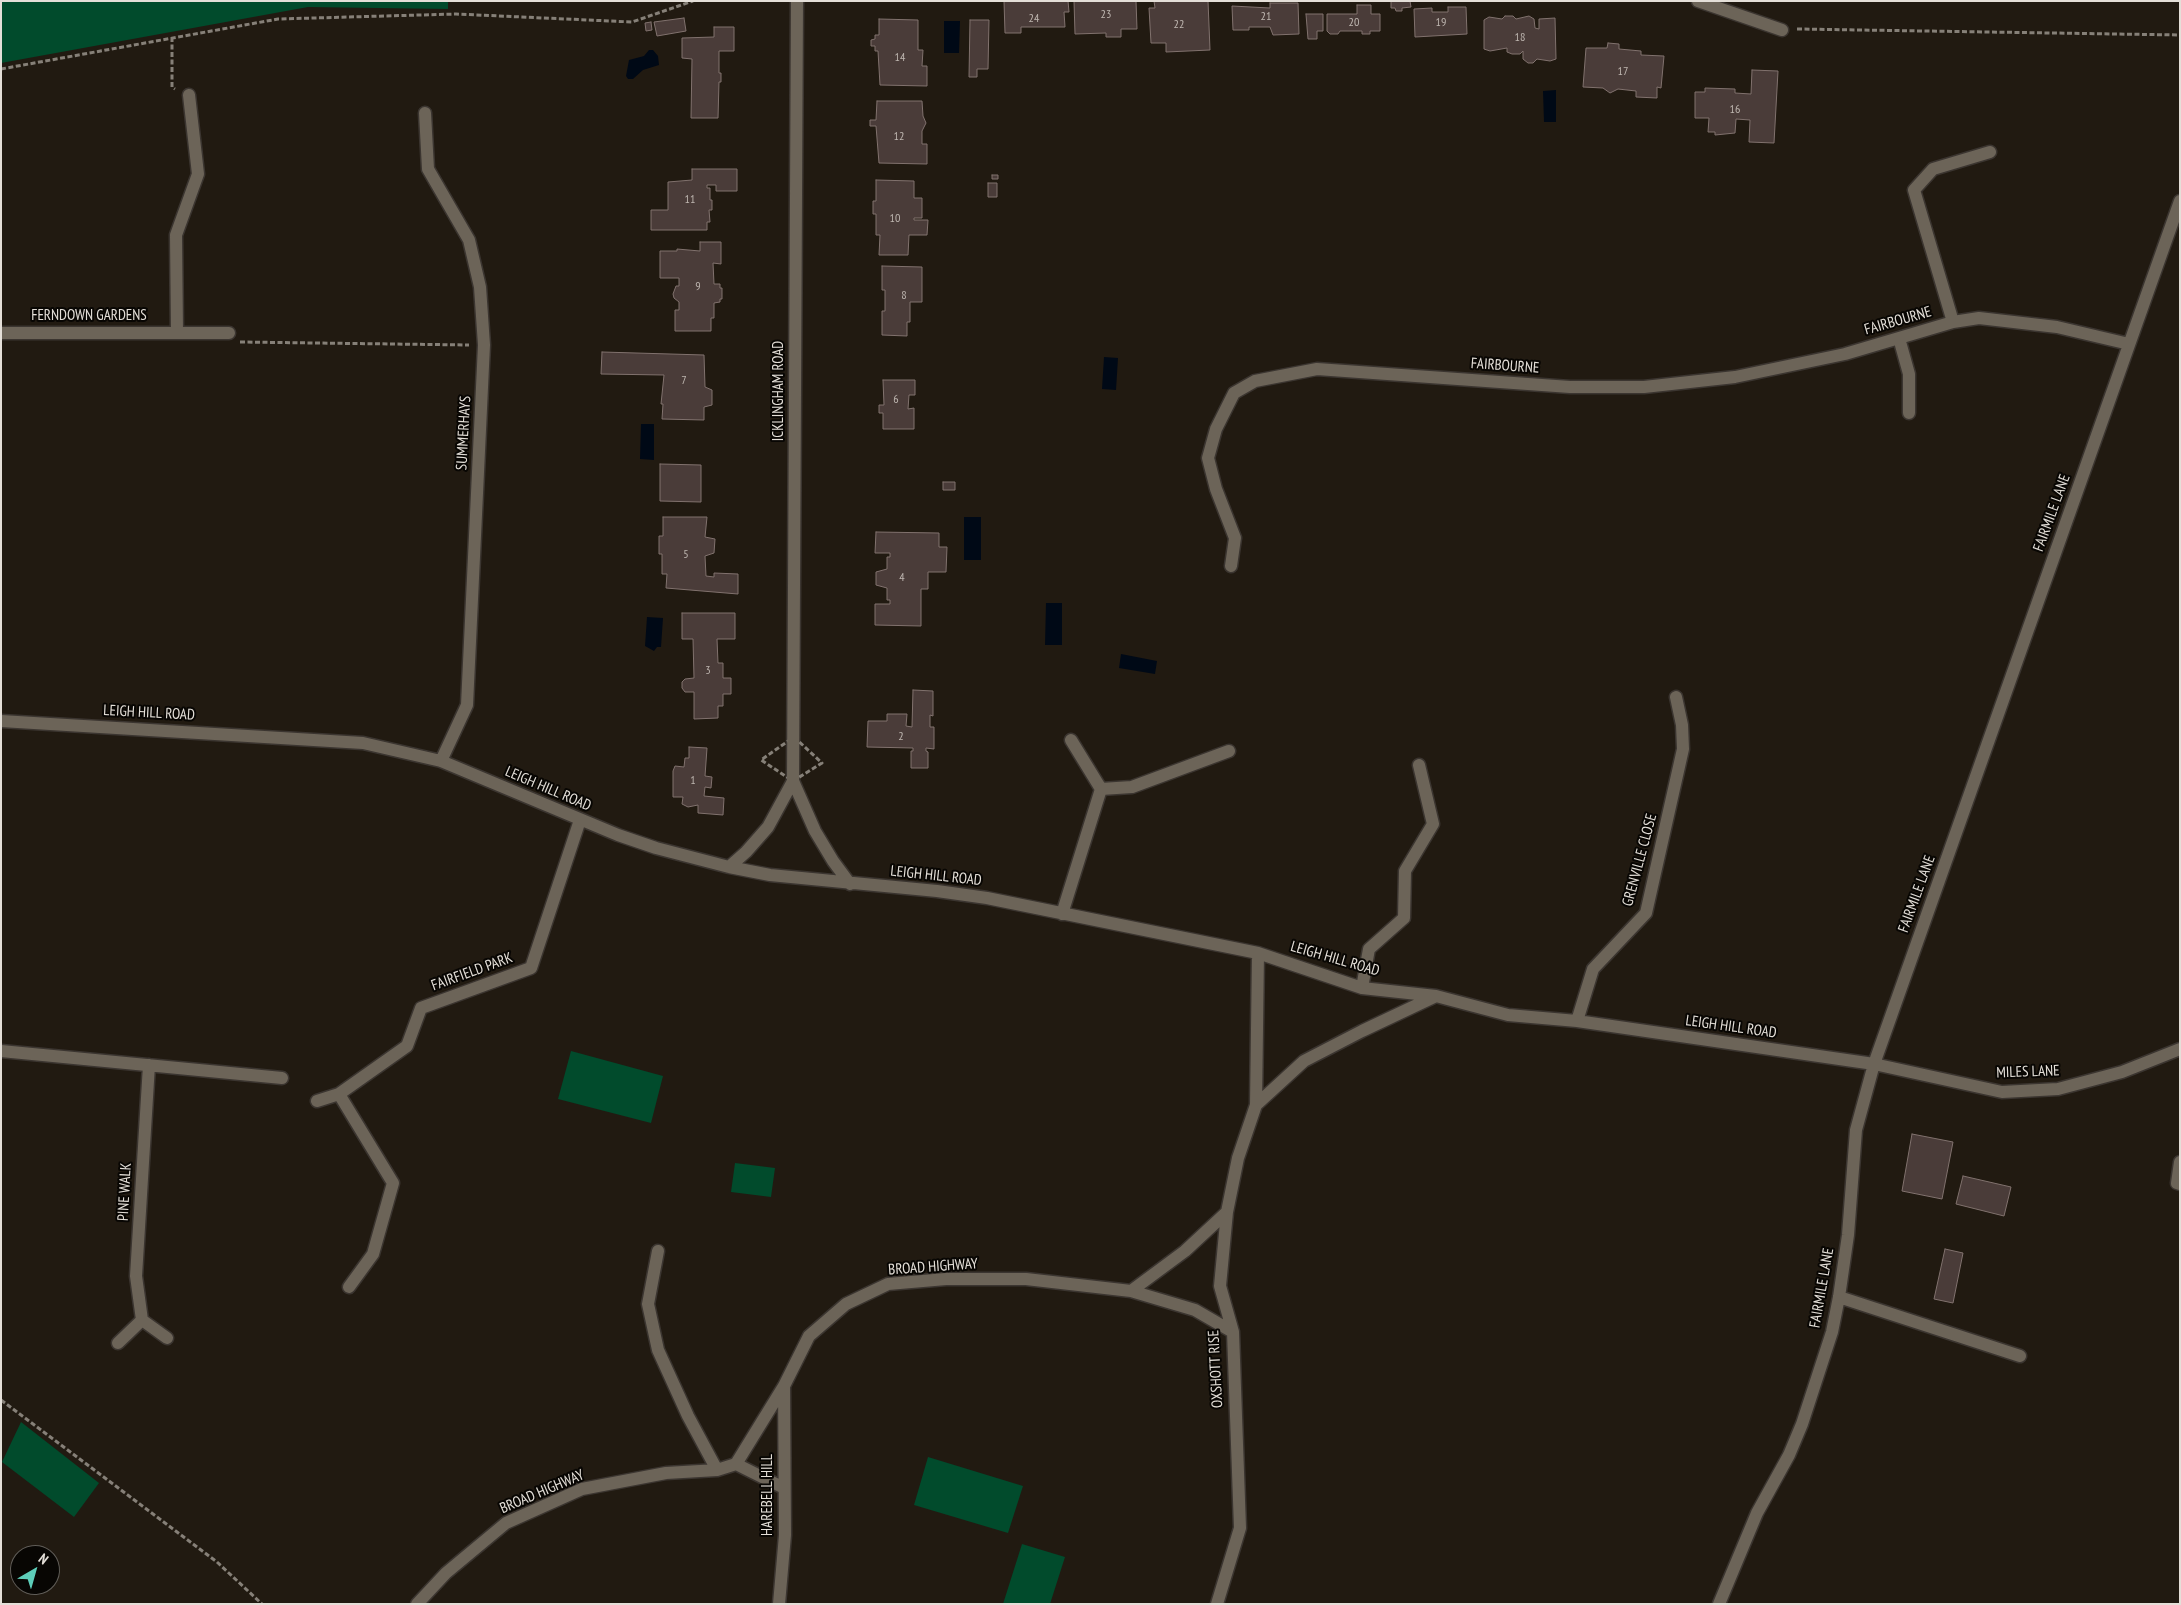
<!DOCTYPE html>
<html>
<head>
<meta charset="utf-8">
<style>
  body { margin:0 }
  #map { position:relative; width:2181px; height:1605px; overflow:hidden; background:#211a11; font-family:"PT Sans Narrow",sans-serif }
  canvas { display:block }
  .frame { position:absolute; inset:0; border:2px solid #e4dfd8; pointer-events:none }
  .north { position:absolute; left:10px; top:1545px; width:50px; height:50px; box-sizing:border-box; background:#080603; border:1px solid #605d58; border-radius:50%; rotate:38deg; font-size:14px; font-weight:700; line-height:20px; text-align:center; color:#e4dfd8 }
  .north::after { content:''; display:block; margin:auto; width:18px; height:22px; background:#5dceb9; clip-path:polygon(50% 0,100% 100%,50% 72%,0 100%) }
</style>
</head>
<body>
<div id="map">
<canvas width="2181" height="1605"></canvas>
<div class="frame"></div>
<div class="north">N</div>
</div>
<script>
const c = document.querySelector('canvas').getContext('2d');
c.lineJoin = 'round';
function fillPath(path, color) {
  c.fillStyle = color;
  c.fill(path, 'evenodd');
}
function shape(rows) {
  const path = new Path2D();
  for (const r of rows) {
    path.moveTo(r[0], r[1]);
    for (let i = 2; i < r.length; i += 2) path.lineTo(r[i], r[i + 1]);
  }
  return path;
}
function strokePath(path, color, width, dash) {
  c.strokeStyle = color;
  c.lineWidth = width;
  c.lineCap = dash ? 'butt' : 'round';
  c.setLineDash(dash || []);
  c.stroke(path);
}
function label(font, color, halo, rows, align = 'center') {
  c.font = font + ' "PT Sans Narrow",sans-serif';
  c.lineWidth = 4;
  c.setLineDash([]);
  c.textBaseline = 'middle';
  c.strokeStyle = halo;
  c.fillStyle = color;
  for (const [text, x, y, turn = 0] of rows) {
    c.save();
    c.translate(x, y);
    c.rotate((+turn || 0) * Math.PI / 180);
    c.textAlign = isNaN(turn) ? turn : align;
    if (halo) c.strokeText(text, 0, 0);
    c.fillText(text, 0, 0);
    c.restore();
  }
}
const green = shape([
  [1,1,448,1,448,9,308,7,1,63],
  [571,1051,663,1076,651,1123,558,1099],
  [735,1163,775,1168,771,1197,731,1192],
  [21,1422,99,1483,74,1517,2,1462],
  [928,1457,1023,1486,1008,1533,914,1505],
  [1022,1544,1065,1557,1050,1604,1003,1604]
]);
const water = shape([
  [944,21,960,21,959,53,944,53],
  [649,50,653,50,658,56,659,65,643,70,633,79,628,79,626,76,629,60,644,56],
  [1556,90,1556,122,1544,122,1543,91],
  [1104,357,1118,358,1116,390,1102,389],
  [641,424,654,424,654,460,640,459],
  [964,517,981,517,981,560,964,560],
  [1046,603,1062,603,1062,645,1045,645],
  [647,617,663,618,661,647,657,647,654,651,645,646],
  [1121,654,1157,661,1155,674,1119,668]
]);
const building = shape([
  [1004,1,1068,1,1069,12,1064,12,1065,27,1021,27,1021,33,1005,33,1004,1],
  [1074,1,1136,1,1137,29,1121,29,1121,37,1106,37,1106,33,1075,34,1074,1],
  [1154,1,1208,1,1210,50,1166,52,1166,43,1151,43,1149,8,1155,8,1154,1],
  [1391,1,1410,1,1411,7,1402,8,1402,11,1396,11,1395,8,1391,8,1391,1],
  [1270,3,1298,3,1299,34,1273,35,1270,27,1249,27,1249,30,1233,30,1232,6,1270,8,1270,3],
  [1357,5,1371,5,1371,14,1380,14,1380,31,1370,31,1370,34,1362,34,1362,31,1340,31,1338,34,1330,34,1327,31,1327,14,1357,14,1357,5],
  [1448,7,1466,7,1467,34,1415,37,1414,9,1432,8,1432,12,1448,12,1448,7],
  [1306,14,1323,14,1323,31,1317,31,1317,39,1308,39,1306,14],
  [1505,16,1513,16,1516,19,1529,16,1534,19,1535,28,1539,29,1539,19,1555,18,1556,59,1550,61,1537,59,1533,63,1528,63,1523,59,1523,51,1520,54,1512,54,1507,52,1507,48,1490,51,1484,49,1484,20,1489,17,1502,19,1505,16],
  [684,18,686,31,657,36,654,22,684,18],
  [879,19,918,20,918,50,923,50,922,66,927,66,927,86,880,85,878,51,875,51,875,46,871,46,871,40,875,39,875,35,879,35,879,19],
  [970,20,989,20,988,69,977,69,977,77,969,77,970,20],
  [651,22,652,30,646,31,645,23,651,22],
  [714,27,734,27,734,51,719,51,719,73,721,73,721,82,719,82,718,118,691,118,692,59,682,58,682,38,714,37,714,27],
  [1608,43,1619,44,1619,49,1641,51,1641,55,1664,56,1661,88,1657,87,1657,98,1636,97,1636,91,1618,89,1610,93,1603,88,1583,87,1586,48,1607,48,1608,43],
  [1752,70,1778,71,1774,143,1749,142,1750,120,1736,119,1735,133,1715,135,1715,132,1708,132,1709,118,1695,118,1695,92,1705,92,1705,88,1735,89,1735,93,1751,94,1752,70],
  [877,101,922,101,923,116,926,123,922,131,922,144,927,144,927,164,879,163,876,126,870,126,870,120,876,120,877,101],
  [692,169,737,169,737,191,716,191,716,185,707,185,707,188,710,188,710,200,712,200,712,210,709,210,710,222,707,222,707,230,651,230,651,210,668,210,668,182,692,180,692,169],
  [992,175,998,175,998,179,992,179,992,175],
  [876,180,914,181,914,198,922,198,922,218,914,218,914,220,928,220,927,235,909,235,908,255,879,255,880,235,876,235,876,214,873,214,873,201,876,201,876,180],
  [988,183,997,183,997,197,988,197,988,183],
  [700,242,721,242,721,264,713,263,714,284,720,284,720,288,722,288,722,299,720,299,720,302,714,303,714,318,711,318,711,331,675,331,675,310,679,310,679,302,674,298,673,294,676,286,679,286,679,278,660,278,660,251,677,251,677,249,700,251,700,242],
  [882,266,922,267,922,302,910,302,910,322,907,322,907,336,882,335,882,311,885,311,885,290,882,290,882,266],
  [602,352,704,355,705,387,712,390,712,405,704,407,704,420,662,419,663,404,661,404,664,375,601,374,602,352],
  [883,380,915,380,915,395,909,395,908,409,914,408,914,429,883,429,883,413,879,413,879,405,884,405,883,380],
  [660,464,701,465,701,502,660,501,660,464],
  [943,482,955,482,955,490,943,490,943,482],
  [663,517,707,517,705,537,715,539,714,553,705,556,706,576,714,577,714,573,738,574,738,594,666,588,667,574,662,574,662,554,659,554,659,536,663,536,663,517],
  [876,532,939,533,939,547,947,547,946,572,928,572,928,589,921,589,921,626,875,625,875,604,890,604,890,600,887,600,887,588,876,585,876,572,887,569,887,557,890,557,890,553,875,553,876,532],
  [682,613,735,613,735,639,717,639,718,663,723,663,723,678,731,678,731,694,723,694,723,706,718,706,718,718,694,719,694,692,685,692,682,688,682,682,685,679,694,678,693,639,682,639,682,613],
  [913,690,933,691,933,716,930,715,930,727,934,727,934,749,926,748,926,751,928,752,928,768,911,768,911,751,913,751,913,748,867,747,868,721,887,721,887,714,907,714,906,726,912,727,913,690],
  [689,747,707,748,705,776,712,777,711,788,705,787,704,796,724,798,723,815,698,813,698,805,688,807,682,804,683,797,673,797,673,771,675,766,684,767,685,758,689,758,689,747],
  [1912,1134,1953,1142,1942,1199,1902,1191,1912,1134],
  [1963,1176,2011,1187,2004,1216,1956,1204,1963,1176],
  [1945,1249,1963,1253,1953,1303,1934,1299,1945,1249]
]);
const path = shape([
  [1797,29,2180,35],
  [172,37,172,87,175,89],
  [1,69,278,19,456,14,632,22,693,1],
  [240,342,469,345],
  [794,737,822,763,793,781,761,760,794,737],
  [1,1400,217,1562,262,1604]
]);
const minor = shape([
  [797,1,793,781,815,831,833,861,850,884],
  [1698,1,1782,30],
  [425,113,428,169,469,240,480,287,484,345,467,705,441,761],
  [1953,322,1914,190,1933,169,1990,152],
  [177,332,176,235,198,174,189,95],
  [1,333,229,333],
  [1899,338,1909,374,1909,413],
  [1231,566,1235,538,1216,489,1208,458,1216,429,1234,393,1255,381,1317,369,1570,387,1644,387,1735,377,1845,354,1953,322,1979,318,2057,327,2129,344],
  [1,721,363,743,441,761,618,835,656,848,729,867,770,875,937,891,987,898,1258,953,1362,988,1436,996,1508,1015,1577,1021,1874,1064,2002,1092,2058,1089,2122,1072,2180,1049],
  [1101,789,1132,787,1229,751],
  [729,867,746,852,768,827,793,781],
  [1062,914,1101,789,1071,740],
  [1362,988,1369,949,1404,918,1405,871,1433,824,1419,765],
  [1577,1021,1593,969,1646,913,1683,749,1682,725,1676,697],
  [1,1051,282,1078],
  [149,1065,136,1276,142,1320,167,1338],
  [339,1094,393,1183,373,1254,349,1287],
  [317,1101,339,1094,407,1046,421,1008,531,968,580,820],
  [1256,1105,1258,953],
  [2180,1162,2177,1183,2180,1184],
  [658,1251,648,1304,658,1350,688,1416,717,1470],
  [1131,1291,1185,1251,1227,1212],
  [1839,1297,2020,1356],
  [118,1343,142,1320],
  [736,1464,784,1488],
  [417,1604,446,1573,506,1523,582,1489,666,1473,717,1470,736,1464,784,1386,809,1336,846,1304,888,1284,946,1279,1026,1279,1131,1291,1195,1310,1233,1332],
  [779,1604,785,1535,784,1386],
  [1217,1604,1240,1528,1233,1332,1220,1286,1227,1212,1238,1158,1256,1105,1304,1061,1362,1031,1436,996],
  [1719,1604,1757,1513,1789,1455,1802,1424,1832,1332,1839,1297,1848,1235,1856,1130,1874,1064,2180,201]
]);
const numberNames = [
  ["23",1106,15],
  ["21",1266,17],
  ["24",1034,19],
  ["20",1354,23],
  ["19",1441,23],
  ["22",1179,25],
  ["18",1520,38],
  ["14",900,58],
  ["17",1623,72],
  ["16",1735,110],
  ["12",899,137],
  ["11",690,200],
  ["10",895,219],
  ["9",698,287],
  ["8",904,296],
  ["7",684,381],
  ["6",896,400],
  ["5",686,555],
  ["4",902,578],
  ["3",708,671],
  ["2",901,737],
  ["1",693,781]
];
const streetNames = [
  ["FERNDOWN GARDENS",89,316],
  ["FAIRBOURNE",1898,321,-16],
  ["FAIRBOURNE",1505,366,4],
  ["ICKLINGHAM ROAD",779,391,-90],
  ["SUMMERHAYS",464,433,-87],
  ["FAIRMILE LANE",2052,513,-70],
  ["LEIGH HILL ROAD",149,713,3],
  ["LEIGH HILL ROAD",548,789,23],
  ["GRENVILLE CLOSE",1640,860,-75],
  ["LEIGH HILL ROAD",936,876,6],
  ["FAIRMILE LANE",1917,894,-70],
  ["LEIGH HILL ROAD",1335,959,16],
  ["FAIRFIELD PARK",472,972,-20],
  ["LEIGH HILL ROAD",1731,1027,8],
  ["MILES LANE",2028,1072,-2],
  ["PINE WALK",125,1192,-87],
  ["BROAD HIGHWAY",933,1267,-4],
  ["FAIRMILE LANE",1822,1288,-80],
  ["OXSHOTT RISE",1216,1369,-93],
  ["BROAD HIGHWAY",542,1492,-23],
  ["HAREBELL HILL",768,1495,-90]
];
fillPath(green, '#014b2c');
fillPath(water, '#000916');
fillPath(building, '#4a3c39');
strokePath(building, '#81726e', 1);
strokePath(minor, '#3b3530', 15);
strokePath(path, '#868078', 3, [5, 2.5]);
strokePath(minor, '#6c6458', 12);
label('12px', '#beb6b0', null, numberNames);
label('15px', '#e4dfd8', '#080603', streetNames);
</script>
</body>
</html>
